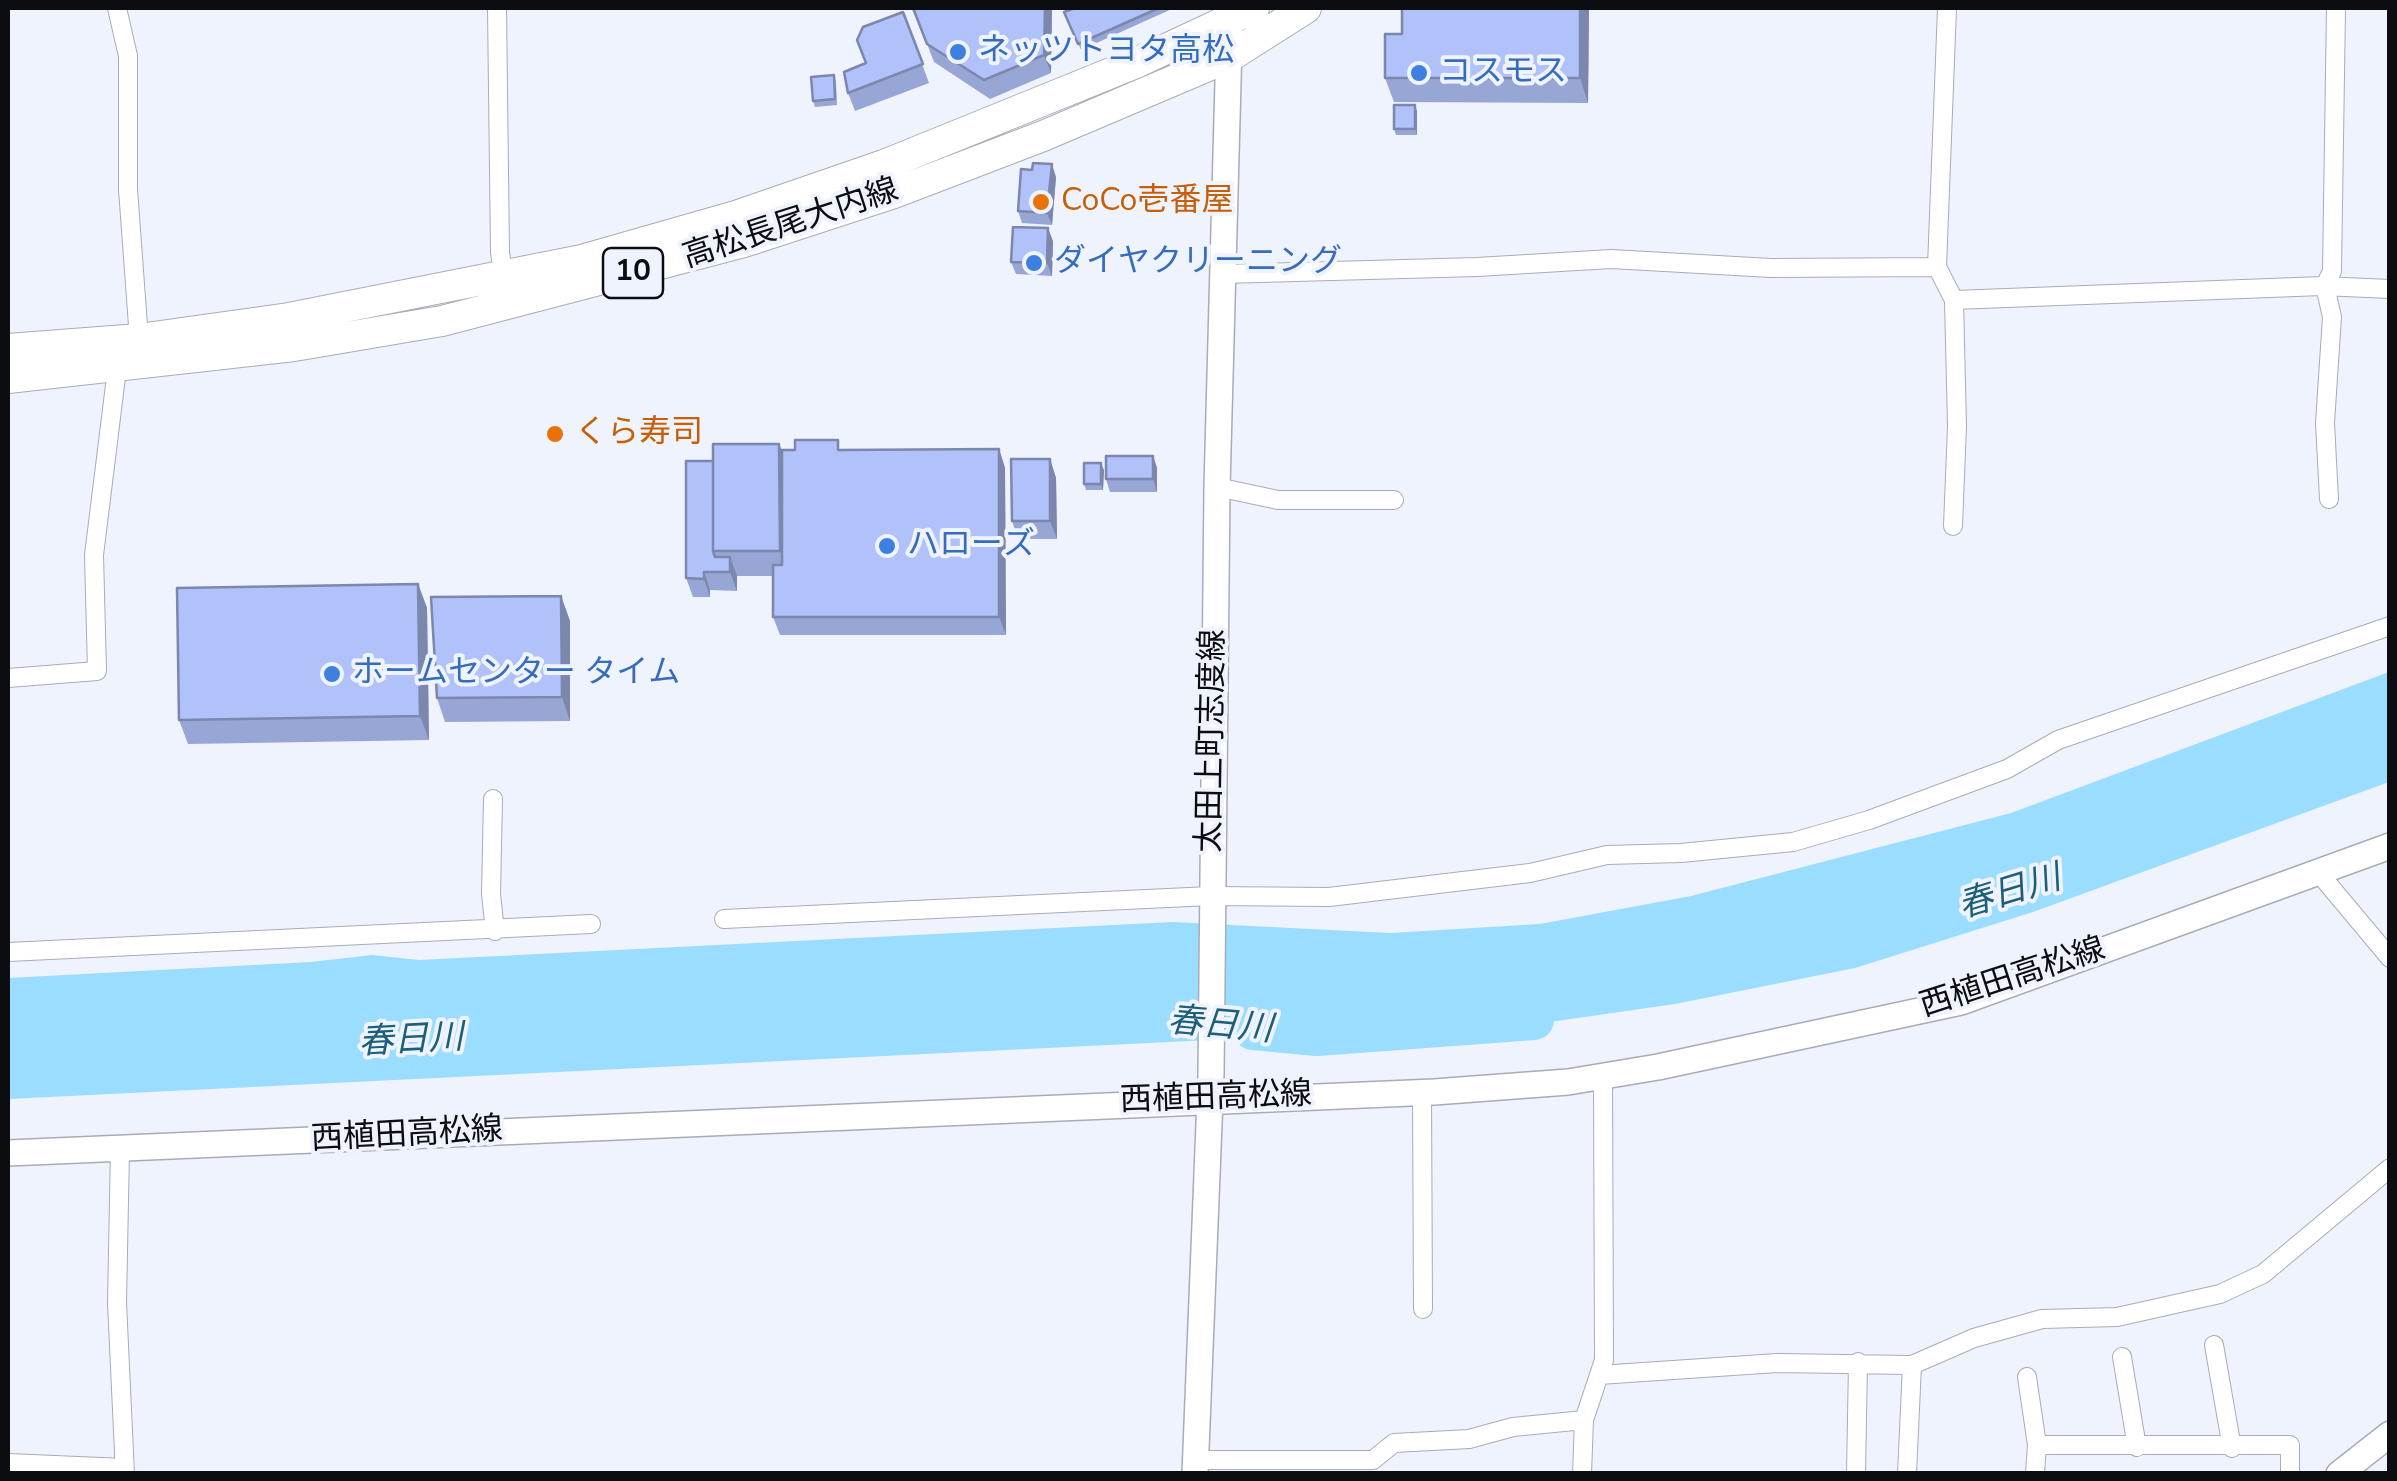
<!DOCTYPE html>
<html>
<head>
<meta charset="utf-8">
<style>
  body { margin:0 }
  #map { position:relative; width:2397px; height:1481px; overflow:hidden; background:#eff3fd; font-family:"Nunito Sans",sans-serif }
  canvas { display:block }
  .frame { position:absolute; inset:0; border:10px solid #0c0d10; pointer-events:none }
</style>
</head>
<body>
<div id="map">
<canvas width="2397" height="1481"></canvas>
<div class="frame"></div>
</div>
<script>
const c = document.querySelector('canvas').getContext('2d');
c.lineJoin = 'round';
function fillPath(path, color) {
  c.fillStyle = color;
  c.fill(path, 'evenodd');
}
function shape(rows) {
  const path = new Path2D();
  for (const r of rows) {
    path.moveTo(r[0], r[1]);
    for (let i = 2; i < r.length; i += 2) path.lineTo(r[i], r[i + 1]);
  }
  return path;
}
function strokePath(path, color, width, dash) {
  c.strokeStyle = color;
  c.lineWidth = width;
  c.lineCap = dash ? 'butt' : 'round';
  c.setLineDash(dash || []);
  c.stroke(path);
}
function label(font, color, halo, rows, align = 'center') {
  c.font = font + ' "Nunito Sans","Noto Sans JP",sans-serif';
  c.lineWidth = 8;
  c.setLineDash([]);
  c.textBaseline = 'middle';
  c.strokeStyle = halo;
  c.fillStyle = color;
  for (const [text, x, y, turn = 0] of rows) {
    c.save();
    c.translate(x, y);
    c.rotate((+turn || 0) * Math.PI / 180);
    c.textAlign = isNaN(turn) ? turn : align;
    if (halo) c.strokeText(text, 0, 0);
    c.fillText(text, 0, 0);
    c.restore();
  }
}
const water = shape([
  [2389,672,2389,782,2033,912,1855,968,1675,1004,1536,1024,8,1099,8,978,311,962,372,955,419,960,1173,922,1390,933,1540,924,1691,896,2011,813]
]);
const river = shape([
  [1253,1030,1317,1036,1534,1020]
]);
const street = shape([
  [497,8,500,252,504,282],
  [1937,267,1954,300,2322,286,2390,289],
  [1223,274,1477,267,1611,259,1771,268,1937,267,1947,8],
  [1217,487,1278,500,1394,500],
  [2329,499,2325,423,2332,317,2325,286,2332,271,2336,8],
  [1953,526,1957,426,1954,300],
  [8,678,97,671,94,555,117,369,139,339,128,189,128,56,117,8],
  [493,799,491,894,495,931],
  [2318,872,2390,958],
  [724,919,1210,896,1329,897,1530,873,1607,855,1681,853,1793,842,1869,820,2007,769,2058,740,2390,626],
  [8,952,591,924],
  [1422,1092,1423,1309],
  [120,1149,117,1303,125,1474],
  [2214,1345,2232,1448],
  [2122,1357,2137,1447],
  [1599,1375,1777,1363,1912,1365],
  [2027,1377,2037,1445,2290,1445,2290,1474],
  [1195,1460,1373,1460,1394,1443,1469,1439,1513,1427,1584,1420],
  [8,1463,124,1468],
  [2035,1473,2037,1445],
  [1582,1474,1584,1420,1604,1360,1603,1076],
  [1856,1474,1858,1362],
  [1907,1474,1912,1365,1974,1338,2042,1319,2117,1317,2220,1294,2263,1274,2390,1168]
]);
const secondary = shape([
  [8,1153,1434,1092,1568,1082,1658,1067,1961,1002,2390,846],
  [1195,1474,1211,1074,1217,487,1230,8],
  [2339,1474,2390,1434]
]);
const primary = shape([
  [8,349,139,339,289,318,582,260,736,216,884,165,1138,62,1254,8],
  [8,378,294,346,442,321,744,242,894,193,1043,136,1229,57,1306,8]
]);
const wall = shape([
  [913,8,1052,8,1051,73,990,99,934,62],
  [1075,8,1174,8,1081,50,1064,12],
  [1402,8,1589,8,1588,103,1394,102,1385,78,1402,34],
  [903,12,929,83,855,111,848,93,866,63],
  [834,75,836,82,837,105,815,107,813,101],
  [1417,111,1417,135,1396,135,1394,129],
  [1056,177,1052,225,1022,223,1018,211],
  [1053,241,1052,276,1016,274,1011,262],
  [779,444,782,450,999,449,1005,468,1006,635,780,635,773,617,773,576,737,576,737,591,710,590,710,597,693,597,686,578,713,461],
  [1153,456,1157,468,1157,492,1110,492,1106,479],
  [1050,459,1056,478,1057,539,1018,539,1012,521],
  [1104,470,1103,490,1086,490,1084,484],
  [418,584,427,608,429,740,188,744,179,720],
  [561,596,570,621,570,721,445,722,437,698]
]);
const shadedWall = shape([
  [1045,8,1052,8,1051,73,1044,55],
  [1580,8,1589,8,1588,103,1580,78],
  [1415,105,1417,111,1417,135,1415,129],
  [1052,164,1056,177,1052,225,1047,213],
  [1048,228,1053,241,1052,276,1047,263],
  [779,444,788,468,789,575,780,551],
  [999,449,1005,468,1006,635,999,617],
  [1153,456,1157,468,1157,492,1153,479],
  [1050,459,1056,478,1057,539,1050,521],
  [1101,463,1104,470,1103,490,1101,484],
  [730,557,737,576,737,591,730,572],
  [704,572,710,590,710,597,704,579],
  [418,584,427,608,429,740,420,716],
  [561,596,570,621,570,721,562,697]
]);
const building = shape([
  [913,8,1045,8,1044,55,984,80,927,44,913,8],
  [1075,8,1159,8,1078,44,1064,12,1075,8],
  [1402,8,1580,8,1580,78,1385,78,1385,34,1402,34,1402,8],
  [903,12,923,64,848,93,844,72,866,63,857,40,863,27,903,12],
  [834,75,835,99,813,101,811,77,834,75],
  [1394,105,1415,105,1415,129,1394,129,1394,105],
  [1033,163,1052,164,1047,213,1018,211,1021,169,1032,170,1033,163],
  [1013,227,1048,228,1047,263,1011,262,1013,227],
  [795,440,838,440,838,450,999,449,999,617,773,617,773,565,782,565,782,450,795,450,795,440],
  [713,444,779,444,780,551,713,551,713,444],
  [1106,456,1153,456,1153,479,1106,479,1106,456],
  [1011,459,1050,459,1050,521,1012,521,1011,459],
  [686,461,713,461,713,551,715,557,730,557,730,572,704,572,704,579,686,578,686,461],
  [1084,463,1101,463,1101,484,1084,484,1084,463],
  [418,584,420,716,179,720,177,588,418,584],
  [561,596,562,697,437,698,431,597,561,596]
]);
const markers = [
  [958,52,10,"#3f7fe0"],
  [1419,73,10,"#3f7fe0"],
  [1041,202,10,"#e8710a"],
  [1034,263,10,"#3f7fe0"],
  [555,434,10,"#e8710a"],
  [887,546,10,"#3f7fe0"],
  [332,674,10,"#3f7fe0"]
];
const shields = [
  [633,273,60]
];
const shieldNames = [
  ["10",633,273]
];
const shopNames = [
  ["ネッツトヨタ高松",978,52],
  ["コスモス",1439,73],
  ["ダイヤクリーニング",1054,263],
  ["ハローズ",907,546],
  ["ホームセンター タイム",352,674]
];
const foodNames = [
  ["CoCo壱番屋",1061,202],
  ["くら寿司",575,434]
];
const streetNames = [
  ["高松長尾大内線",791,225,-18],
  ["太田上町志度線",1213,741,-89],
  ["西植田高松線",2013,979,-18],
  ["西植田高松線",1216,1099,-2],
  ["西植田高松線",407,1136,-3]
];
const waterNames = [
  ["春日川",2010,894,-17],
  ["春日川",1220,1027,5],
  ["春日川",411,1042,-3]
];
fillPath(water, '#9bddff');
strokePath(river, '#9bddff', 40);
strokePath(street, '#a9acb6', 20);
strokePath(secondary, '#a9acb6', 28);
strokePath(primary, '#a9acb6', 32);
strokePath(street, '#fff', 18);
strokePath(secondary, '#fff', 25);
strokePath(primary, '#fff', 30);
fillPath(wall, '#98a6d6');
fillPath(shadedWall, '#7c87ae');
fillPath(building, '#b1c1f9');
strokePath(building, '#7c87ae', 2.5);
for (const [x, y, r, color] of markers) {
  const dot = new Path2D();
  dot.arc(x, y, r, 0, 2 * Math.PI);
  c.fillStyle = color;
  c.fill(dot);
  strokePath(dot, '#eff3fd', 4);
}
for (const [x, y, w] of shields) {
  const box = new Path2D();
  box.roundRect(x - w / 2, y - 25, w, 50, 8);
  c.fillStyle = '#eff3fd';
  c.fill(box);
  strokePath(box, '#0c0d10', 2.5);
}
label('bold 30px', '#0c0d10', null, shieldNames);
label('32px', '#366cbe', '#eff3fd', shopNames, 'left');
label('32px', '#c56008', '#eff3fd', foodNames, 'left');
label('32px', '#0c0d10', '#eff3fd', streetNames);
label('italic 35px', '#1d5e7b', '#eff3fd', waterNames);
</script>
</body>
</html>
